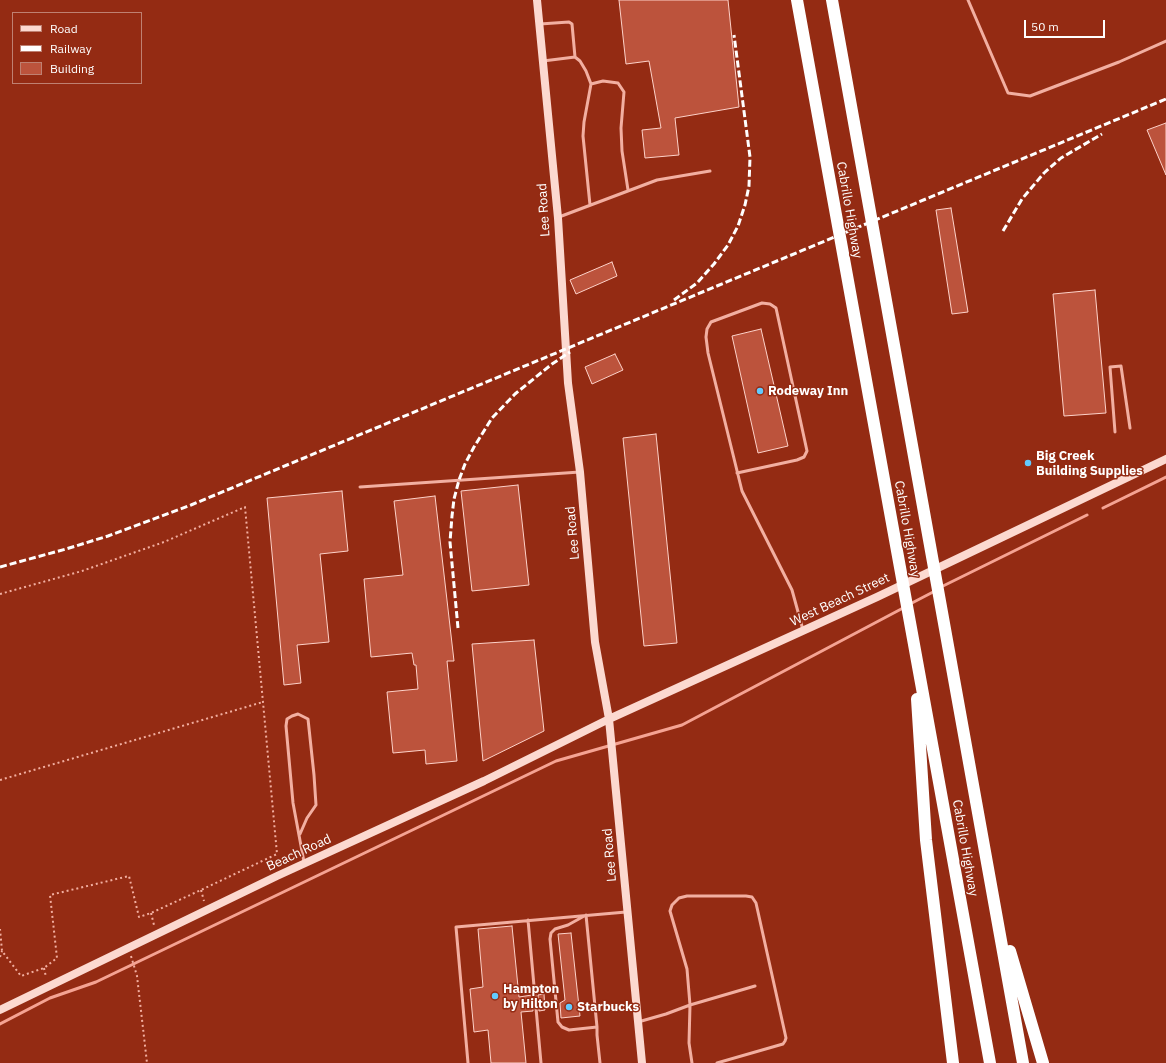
<!DOCTYPE html>
<html>
<head>
<meta charset="utf-8">
<style>
  body { margin:0 }
  #map { position:relative; width:1166px; height:1063px; overflow:hidden; background:#942b13; font-family:"IBM Plex Sans",sans-serif }
  canvas { display:block }
  .legend { position:absolute; left:12px; top:12px; width:130px; height:72px; box-sizing:border-box; background:#942b13; border:1px solid #bf8071; margin:0; padding:5px 7px; list-style:none; font-size:12px; color:#fff }
  .legend li { display:flex; align-items:center; gap:8px; height:20px }
  .legend b { width:20px; border:1px solid #bf8071 }
  .scale { position:absolute; left:1024px; top:20px; width:81px; height:18px; box-sizing:border-box; border:2px solid #fff; border-top:0; padding-left:5px; font-size:12px; line-height:14px; white-space:nowrap; color:#fff; -webkit-text-stroke:3px #942b13; paint-order:stroke }
</style>
</head>
<body>
<div id="map">
<canvas width="1166" height="1063"></canvas>
<ul class="legend">
<li><b style="height:5px;background:#fcd9d0"></b>Road</li>
<li><b style="height:5px;background:#fff"></b>Railway</li>
<li><b style="height:11px;background:#bc533c"></b>Building</li>
</ul>
<div class="scale">50 m</div>
</div>
<script>
const c = document.querySelector('canvas').getContext('2d');
c.lineJoin = 'round';
function shape(rows) {
  const path = new Path2D();
  for (const r of rows) {
    path.moveTo(r[0], r[1]);
    for (let i = 2; i < r.length; i += 2) path.lineTo(r[i], r[i + 1]);
  }
  return path;
}
function strokePath(path, color, width, dash) {
  c.strokeStyle = color;
  c.lineWidth = width;
  c.lineCap = dash ? 'butt' : 'round';
  c.setLineDash(dash || []);
  c.stroke(path);
}
function fillPath(path, color) {
  c.fillStyle = color;
  c.fill(path, 'evenodd');
}
function label(font, color, halo, rows, align = 'center') {
  c.font = font + ' "IBM Plex Sans",sans-serif';
  c.lineWidth = 3;
  c.setLineDash([]);
  c.textBaseline = 'middle';
  c.strokeStyle = halo;
  c.fillStyle = color;
  for (const [text, x, y, turn = 0] of rows) {
    c.save();
    c.translate(x, y);
    c.rotate((+turn || 0) * Math.PI / 180);
    c.textAlign = isNaN(turn) ? turn : align;
    if (halo) c.strokeText(text, 0, 0);
    c.fillText(text, 0, 0);
    c.restore();
  }
}
const stream = shape([
  [1103,508,1166,477],
  [941,587,1087,515],
  [910,604,935,591],
  [0,1024,50,998,96,982,556,761,682,725,905,607]
]);
const building = shape([
  [619,0,728,0,739,107,675,118,679,155,645,158,642,130,661,128,649,61,626,64,619,0],
  [1166,123,1166,175,1147,130,1166,123],
  [951,208,968,312,952,314,936,210,951,208],
  [612,262,617,276,576,294,570,280,612,262],
  [1095,290,1106,413,1064,416,1053,294,1095,290],
  [761,329,788,446,758,453,732,336,761,329],
  [615,354,623,370,592,384,585,367,615,354],
  [656,434,677,643,644,646,623,438,656,434],
  [518,485,529,585,472,591,461,491,518,485],
  [342,491,348,551,320,554,329,642,297,645,301,683,284,685,267,498,342,491],
  [435,496,454,661,447,661,457,761,426,764,425,750,393,753,387,692,418,689,416,665,414,665,412,653,371,657,364,579,403,575,394,501,435,496],
  [534,640,544,731,483,761,472,644,534,640],
  [512,926,519,997,532,995,533,1011,521,1012,526,1063,491,1063,488,1030,474,1032,470,989,483,987,478,929,512,926],
  [571,933,580,1016,561,1018,560,1003,565,1000,558,934,571,933],
  [544,994,545,1010,539,1011,538,995,544,994]
]);
const path = shape([
  [0,594,82,571,164,542,245,507,277,854,201,890,151,913,139,917,129,876,50,895,57,958,44,968,21,976,2,951,0,929],
  [0,780,263,702],
  [201,890,204,901],
  [151,913,154,925],
  [131,956,137,976,147,1063],
  [0,957,2,951],
  [44,968,46,977]
]);
const lane = shape([
  [968,0,1008,93,1030,96,1119,62,1166,41],
  [540,24,569,22,572,24,575,57],
  [543,61,575,57,580,61,586,71,591,84,584,122,583,136,590,205],
  [591,84,603,81,618,83,624,92,621,128,622,151,628,190],
  [559,217,657,180,710,171],
  [1115,432,1110,367,1121,366,1130,428],
  [737,473,797,460,804,457,807,451,776,308,770,304,762,303,711,322,707,329,706,337,708,353,742,491,792,590,803,630],
  [360,487,580,472],
  [300,834,307,818,316,805,314,775,308,719,298,714,292,716,287,719,286,726,293,803,304,862],
  [528,920,541,1063],
  [638,1022,666,1014,690,1005,755,986],
  [597,1027,569,1030,562,1027,558,1022,550,939,551,933,555,929,568,925,586,915,597,1027,597,1035,600,1063],
  [468,1063,456,927,626,912],
  [692,1063,689,1043,690,1005,687,969,670,911,672,905,679,898,687,896,746,896,752,897,756,903,786,1038,785,1041,783,1044,717,1063]
]);
const secondary = shape([
  [537,0,558,218,568,383,580,472,595,642,609,719,642,1063],
  [0,1010,277,876,484,781,609,719,877,597,1166,459]
]);
const highway = shape([
  [797,0,990,1063],
  [832,0,1023,1063],
  [917,699,926,840,953,1063],
  [1010,951,1043,1063]
]);
const rail = shape([
  [1003,231,1022,199,1044,173,1061,158,1102,134],
  [674,300,697,283,714,264,728,245,738,226,745,205,749,186,750,157,734,35],
  [0,567,66,549,108,536,191,505,1166,99],
  [458,628,450,542,452,516,454,499,459,480,465,464,474,447,492,418,515,394,552,364,570,352]
]);
const markers = [
  [760,391,4,"#62caff"],
  [1028,463,4,"#62caff"],
  [495,996,4,"#62caff"],
  [569,1007,4,"#62caff"]
];
const streetNames = [
  ["Lee Road",544,210,-94],
  ["Cabrillo Highway",849,210,80],
  ["Cabrillo Highway",907,529,80],
  ["Lee Road",573,533,-95],
  ["West Beach Street",840,600,-25],
  ["Cabrillo Highway",965,848,80],
  ["Beach Road",299,853,-25],
  ["Lee Road",610,855,-95]
];
const poiNames = [
  ["Rodeway Inn",768,391],
  ["Big Creek",1036,456],
  ["Building Supplies",1036,471],
  ["Hampton",503,989],
  ["by Hilton",503,1004],
  ["Starbucks",577,1007]
];
strokePath(stream, '#f5a393', 3);
fillPath(building, '#bc533c');
strokePath(building, '#fdd2c9', 1);
strokePath(path, '#f2afa1', 2, [2, 3]);
strokePath(lane, '#f2afa1', 3);
strokePath(secondary, '#fcd9d0', 8);
strokePath(highway, '#fff', 12);
strokePath(rail, '#fff', 3, [7, 3]);
for (const [x, y, r, color] of markers) {
  const dot = new Path2D();
  dot.arc(x, y, r, 0, 2 * Math.PI);
  c.fillStyle = color;
  c.fill(dot);
  strokePath(dot, '#942b13', 1.5);
}
label('13px', '#fff', '#942b13', streetNames);
label('bold 13px', '#fff', '#942b13', poiNames, 'left');
</script>
</body>
</html>
